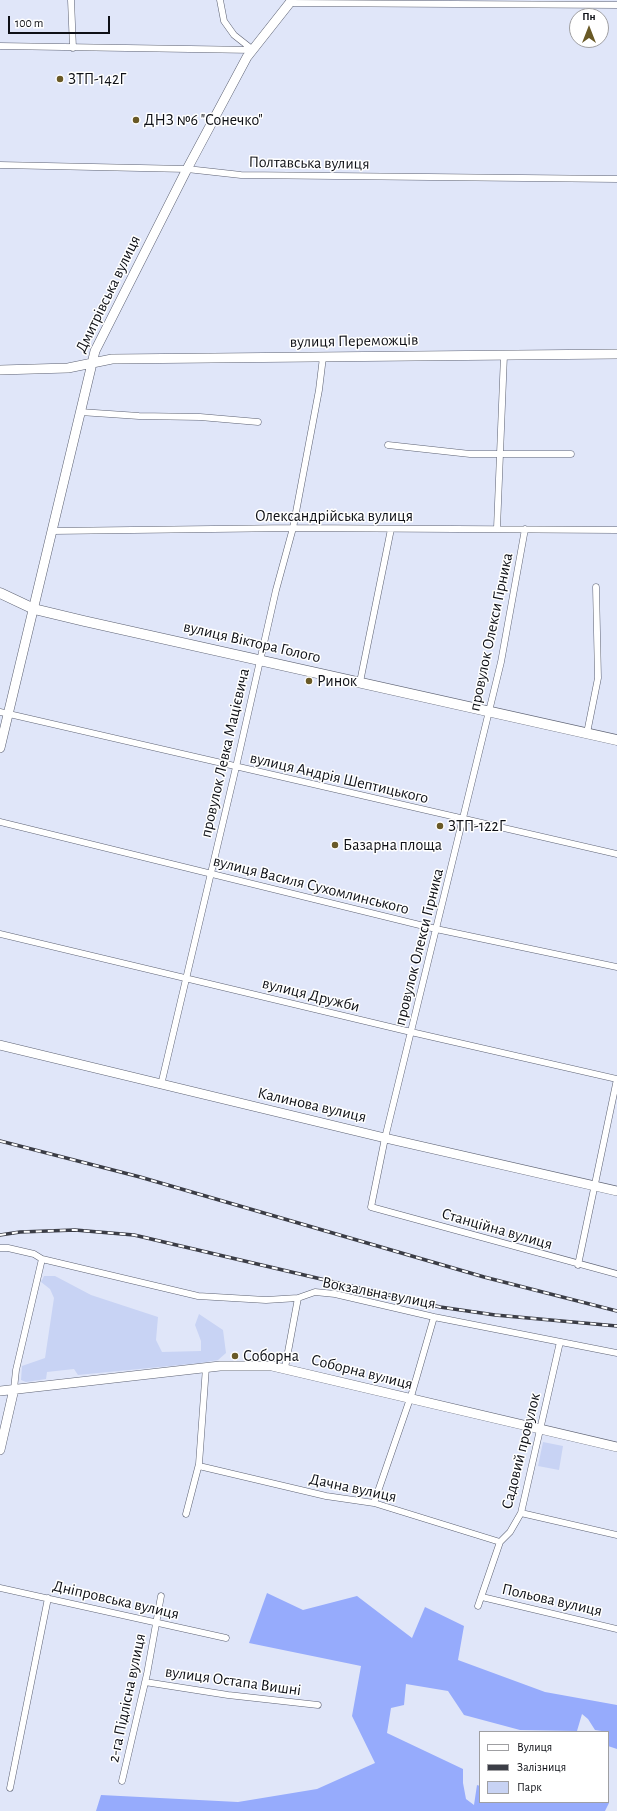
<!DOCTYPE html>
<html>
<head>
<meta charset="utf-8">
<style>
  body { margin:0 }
  #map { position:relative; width:617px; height:1811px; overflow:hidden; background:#e0e6f9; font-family:"Alegreya Sans",sans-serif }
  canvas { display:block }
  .legend { position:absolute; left:479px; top:1731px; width:130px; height:72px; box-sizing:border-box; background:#fff; border:1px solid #9f9fa2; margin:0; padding:5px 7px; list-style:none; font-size:12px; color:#0e1016 }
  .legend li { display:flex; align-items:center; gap:8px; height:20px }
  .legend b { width:20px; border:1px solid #9f9fa2 }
  .north { position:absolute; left:569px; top:8px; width:40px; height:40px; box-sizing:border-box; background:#fff; border:1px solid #9f9fa2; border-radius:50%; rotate:0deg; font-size:11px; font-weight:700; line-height:16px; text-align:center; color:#0e1016 }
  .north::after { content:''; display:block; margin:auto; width:14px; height:18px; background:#695926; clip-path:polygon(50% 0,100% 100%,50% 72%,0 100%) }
  .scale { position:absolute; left:8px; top:16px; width:102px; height:18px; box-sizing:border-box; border:2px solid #0e1016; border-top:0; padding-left:5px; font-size:12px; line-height:14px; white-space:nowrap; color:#0e1016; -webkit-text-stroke:3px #fff; paint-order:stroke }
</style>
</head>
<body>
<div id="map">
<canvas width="617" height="1811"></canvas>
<ul class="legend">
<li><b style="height:5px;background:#fff"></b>Вулиця</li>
<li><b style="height:5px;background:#3b3d46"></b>Залізниця</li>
<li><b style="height:11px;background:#c8d3f4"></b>Парк</li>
</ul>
<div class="north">Пн</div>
<div class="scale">100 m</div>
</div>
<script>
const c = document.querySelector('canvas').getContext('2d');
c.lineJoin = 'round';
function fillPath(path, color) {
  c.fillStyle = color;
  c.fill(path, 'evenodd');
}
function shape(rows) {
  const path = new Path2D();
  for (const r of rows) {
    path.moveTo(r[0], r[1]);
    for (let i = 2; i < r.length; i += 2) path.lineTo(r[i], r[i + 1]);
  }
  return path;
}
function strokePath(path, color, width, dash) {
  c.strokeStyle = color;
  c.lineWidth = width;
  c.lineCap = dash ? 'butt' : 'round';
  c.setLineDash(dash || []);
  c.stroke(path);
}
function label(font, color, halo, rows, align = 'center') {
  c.font = font + ' "Alegreya Sans",sans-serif';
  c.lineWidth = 3;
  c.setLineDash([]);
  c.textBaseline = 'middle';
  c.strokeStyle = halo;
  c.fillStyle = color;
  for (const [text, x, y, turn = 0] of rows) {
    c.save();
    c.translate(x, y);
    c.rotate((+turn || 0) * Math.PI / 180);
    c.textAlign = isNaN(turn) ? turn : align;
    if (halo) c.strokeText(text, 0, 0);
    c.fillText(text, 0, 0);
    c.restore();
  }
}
const green = shape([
  [44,1276,55,1276,91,1295,158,1317,156,1340,162,1352,201,1351,201,1341,195,1325,199,1314,223,1330,226,1353,218,1360,200,1363,78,1375,74,1369,47,1372,46,1379,26,1382,21,1380,22,1366,45,1358,54,1298,50,1289,41,1282],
  [543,1442,563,1446,559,1470,538,1466]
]);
const forest = shape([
  [267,1593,303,1610,357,1596,412,1638,425,1607,464,1626,458,1660,545,1692,617,1705,617,1749,608,1746,608,1732,595,1730,588,1719,582,1714,577,1731,520,1730,464,1715,448,1691,406,1684,404,1705,391,1708,387,1733,463,1769,463,1783,466,1799,474,1805,477,1785,480,1786,480,1802,607,1802,609,1803,605,1811,96,1811,101,1795,238,1802,317,1789,375,1763,352,1716,361,1666,249,1643]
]);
const street = shape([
  [71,0,73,48],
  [220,0,224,21,234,35,253,50],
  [290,3,617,5],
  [0,46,253,50],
  [0,165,187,169,241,175,617,179],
  [80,412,139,416,200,417,258,422],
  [388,445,470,454,571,454],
  [497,528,504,355],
  [525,529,501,662,385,1138,371,1207,617,1274],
  [52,531,293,528,617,530],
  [360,682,391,529],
  [0,712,617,854],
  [587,733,598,678,596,587],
  [0,822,436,929,617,967],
  [0,934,411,1032,617,1079],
  [161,1085,236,767,276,590,293,528,319,390,323,357],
  [0,1248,8,1248,34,1254,42,1259,198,1296,266,1300,298,1298,315,1292,335,1294,434,1317,617,1353],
  [578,1265,617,1079],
  [285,1368,298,1298],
  [14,1389,16,1370,42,1259],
  [199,1466,326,1496,374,1503,500,1542],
  [374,1503,412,1393,434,1317],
  [521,1513,617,1535],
  [186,1514,199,1464,206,1367],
  [0,1588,226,1638],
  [482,1597,617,1629],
  [478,1606,500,1542,510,1532,521,1513,560,1342],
  [145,1682,228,1695,318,1705],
  [122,1781,147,1674,161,1596],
  [10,1788,48,1598]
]);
const secondary = shape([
  [0,370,68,368,112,359,617,354],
  [0,748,95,351,187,169,247,57,292,0],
  [0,1045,385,1138,617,1191],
  [0,1391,220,1366,272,1366,617,1447],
  [0,1450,14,1389]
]);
const primary = shape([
  [0,593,34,609,84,621,617,740]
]);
const rail = shape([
  [0,1141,140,1177,484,1277,617,1311],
  [0,1235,20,1232,75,1230,134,1235,440,1307,495,1315,617,1326]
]);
const markers = [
  [60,79,4,"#695926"],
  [136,120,4,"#695926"],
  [309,681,4,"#695926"],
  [440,826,4,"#695926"],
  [335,845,4,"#695926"],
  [235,1356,4,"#695926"]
];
const poiNames = [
  ["ЗТП-142Г",68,79],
  ["ДНЗ №6 \"Сонечко\"",144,120],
  ["Ринок",317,681],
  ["ЗТП-122Г",448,826],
  ["Базарна площа",343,845],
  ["Соборна",243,1356]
];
const streetNames = [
  ["Полтавська вулиця",309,163,1],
  ["Дмитрівська вулиця",108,294,-64],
  ["вулиця Переможців",354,341,-1],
  ["Олександрійська вулиця",334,516],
  ["провулок Олекси Гірника",491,632,-78],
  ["вулиця Віктора Голого",252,642,13],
  ["провулок Левка Мацієвича",225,753,-77],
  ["вулиця Андрія Шептицького",339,778,13],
  ["вулиця Василя Сухомлинського",311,885,14],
  ["провулок Олекси Гірника",419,947,-76],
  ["вулиця Дружби",311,995,14],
  ["Калинова вулиця",312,1105,13],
  ["Станційна вулиця",497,1229,16],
  ["Вокзальна вулиця",379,1293,11],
  ["Соборна вулиця",362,1372,14],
  ["Садовий провулок",521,1451,-76],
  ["Дачна вулиця",353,1488,12],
  ["Дніпровська вулиця",116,1600,13],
  ["Польова вулиця",552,1600,13],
  ["вулиця Остапа Вишні",233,1681,8],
  ["2-га Підлісна вулиця",127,1698,-78]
];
fillPath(green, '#c8d3f4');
fillPath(forest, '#96abfc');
strokePath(street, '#5d6273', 7);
strokePath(secondary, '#5d6273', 10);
strokePath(primary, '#5d6273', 11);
strokePath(street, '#fff', 6);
strokePath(secondary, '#fff', 9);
strokePath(primary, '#fff', 10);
strokePath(rail, '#3b3d46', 3.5);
strokePath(rail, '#fff', 2, [6]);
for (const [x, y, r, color] of markers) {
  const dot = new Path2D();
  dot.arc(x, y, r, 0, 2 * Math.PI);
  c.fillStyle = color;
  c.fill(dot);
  strokePath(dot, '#fff', 1.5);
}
label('16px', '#0e1016', '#fff', poiNames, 'left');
label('16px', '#0e1016', '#fff', streetNames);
</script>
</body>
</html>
